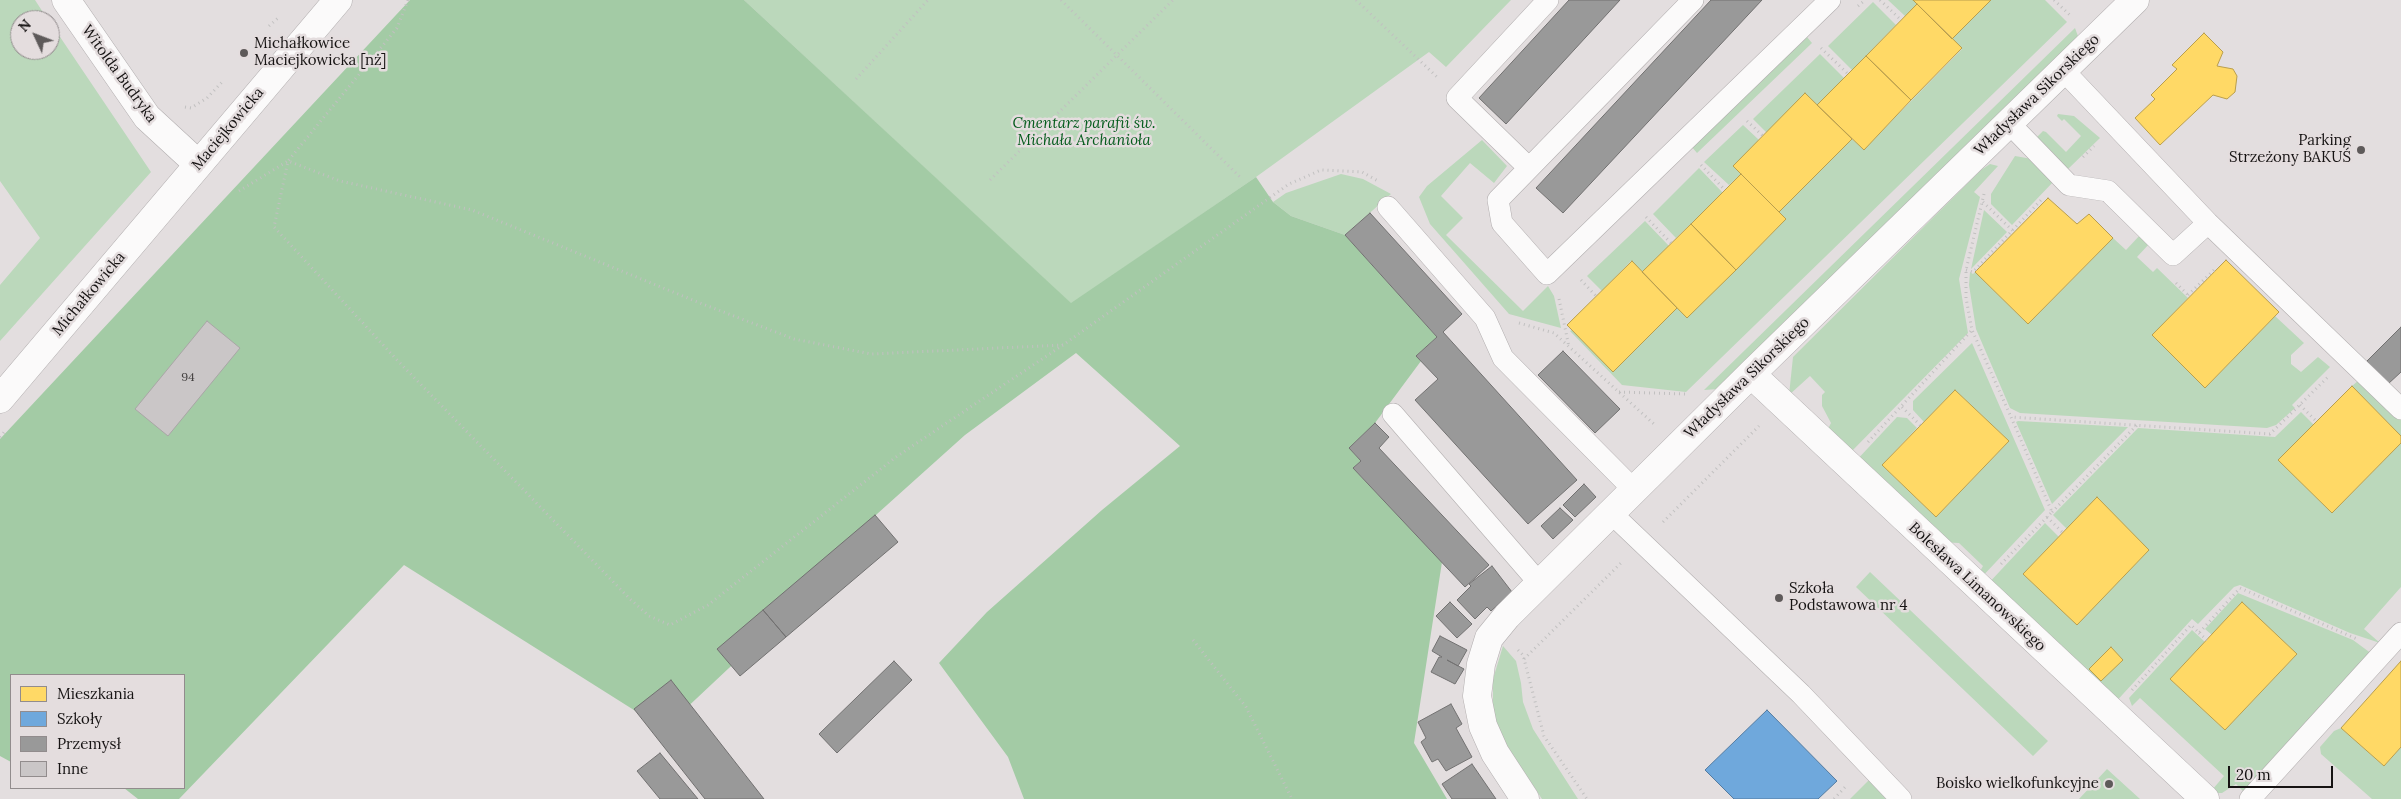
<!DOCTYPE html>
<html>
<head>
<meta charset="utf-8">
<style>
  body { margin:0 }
  #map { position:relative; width:2401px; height:799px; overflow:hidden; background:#e3dedf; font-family:Lora,serif }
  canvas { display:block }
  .legend { position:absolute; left:10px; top:674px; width:175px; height:115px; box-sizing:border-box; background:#e4ddde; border:1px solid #928c8d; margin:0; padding:6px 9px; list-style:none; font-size:15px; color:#161313 }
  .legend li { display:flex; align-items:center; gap:10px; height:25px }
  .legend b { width:25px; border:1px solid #928c8d }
  .north { position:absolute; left:10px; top:10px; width:50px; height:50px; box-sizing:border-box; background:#e4ddde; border:1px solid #928c8d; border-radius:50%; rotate:313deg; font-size:14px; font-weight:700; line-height:20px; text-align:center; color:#161313 }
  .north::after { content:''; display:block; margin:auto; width:18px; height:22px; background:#5e5a5a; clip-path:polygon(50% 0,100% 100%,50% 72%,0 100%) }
  .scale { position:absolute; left:2228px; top:766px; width:105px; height:22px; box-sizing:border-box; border:2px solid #161313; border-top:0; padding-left:6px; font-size:15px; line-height:18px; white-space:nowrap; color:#161313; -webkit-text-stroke:4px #e4ddde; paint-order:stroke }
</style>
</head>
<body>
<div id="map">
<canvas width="2401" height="799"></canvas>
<ul class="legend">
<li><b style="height:14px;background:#ffd966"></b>Mieszkania</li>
<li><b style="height:14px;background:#6fa8dc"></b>Szkoły</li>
<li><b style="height:14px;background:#999"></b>Przemysł</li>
<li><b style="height:14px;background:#cac6c7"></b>Inne</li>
</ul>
<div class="north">N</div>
<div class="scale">20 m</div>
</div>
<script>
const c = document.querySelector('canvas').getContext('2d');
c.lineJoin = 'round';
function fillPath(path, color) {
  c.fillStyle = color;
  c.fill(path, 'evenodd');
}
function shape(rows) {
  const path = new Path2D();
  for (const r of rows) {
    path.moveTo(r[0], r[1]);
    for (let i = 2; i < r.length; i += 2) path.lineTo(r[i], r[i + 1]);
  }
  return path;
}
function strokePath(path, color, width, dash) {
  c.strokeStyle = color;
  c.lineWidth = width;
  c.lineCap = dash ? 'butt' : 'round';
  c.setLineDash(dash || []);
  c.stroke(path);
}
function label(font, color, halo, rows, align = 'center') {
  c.font = font + ' Lora,serif';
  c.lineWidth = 5;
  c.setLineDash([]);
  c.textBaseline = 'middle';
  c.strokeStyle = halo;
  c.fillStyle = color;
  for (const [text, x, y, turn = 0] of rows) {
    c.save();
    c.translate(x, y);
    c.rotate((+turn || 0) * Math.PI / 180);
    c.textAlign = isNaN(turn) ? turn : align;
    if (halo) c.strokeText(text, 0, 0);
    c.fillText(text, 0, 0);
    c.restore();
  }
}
const green = shape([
  [0,0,35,0,48,20,20,20,20,50,50,50,50,22,151,172,0,341,0,285,40,238,0,181],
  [744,0,1511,0,1446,67,1429,52,1256,177,1071,304],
  [1888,0,1913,0,1917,4,1905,16],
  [1991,0,2045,0,2067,22,1686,392,1622,385,1570,331,1572,330,1613,371,1677,308,1736,270,1786,219,1779,212,1852,139,1864,149,1962,49,1952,39],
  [1873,2,1896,25,1852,70,1828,46],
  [2075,28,2079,39,1718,389,1704,390],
  [1807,37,1812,43,1697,153,1691,146],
  [1820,54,1844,78,1817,105,1806,94,1767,133,1753,119],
  [2058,114,2074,116,2100,138,2068,169,2037,137,2043,131,2046,132,2066,152,2081,136,2064,119,2062,121,2057,116],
  [1743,125,1759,140,1741,174,1729,185,1704,162],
  [1482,140,1507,166,1494,183,1470,163,1441,196,1463,218,1446,235,1523,311,1548,286,1554,296,1561,328,1509,314,1430,224,1419,197,1427,186],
  [2015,156,2032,159,2054,181,2012,225,1991,204,1991,194],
  [1990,164,1998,166,1974,192,1980,197,1959,279,1968,333,1849,454,1827,431,1831,423,1822,406,1822,395,1825,392,1810,376,1789,395,1793,357,1981,170],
  [1699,168,1723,193,1676,238,1653,214],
  [1341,174,1363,179,1391,194,1345,235,1291,216,1273,202,1286,193],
  [1984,210,2007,232,1971,269],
  [1645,221,1669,246,1642,272,1631,261,1602,291,1587,276],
  [2141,234,2150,243,2137,257,2153,272,2157,268,2188,298,2153,335,2205,388,2275,316,2304,343,2291,355,2291,364,2301,372,2318,357,2330,367,2292,405,2295,408,2276,425,2267,428,2020,413,2010,408,1976,329,1969,285,1970,272,1973,274,1975,272,2028,324,2113,238,2126,250],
  [1972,343,2045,510,1979,580,1976,578,1983,566,1959,543,1938,542,1854,463,1897,417,1907,418,1917,428,1882,465,1936,517,2009,441,1955,390,1924,422,1913,410,1913,401],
  [2359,380,2401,420,2401,436,2352,386],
  [2301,412,2314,425,2279,460,2332,513,2401,443,2401,587,2364,629,2380,643,2350,633,2240,585,2234,587,2198,624,2192,619,2112,706,1986,586,2045,523,2059,537,2023,574,2077,624,2149,550,2067,529,2053,515,2138,428,2275,437],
  [2018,421,2128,427,2052,504,2016,422],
  [1870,572,2048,741,2033,756,1856,587],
  [2238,593,2353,640,2372,654,2243,791,2236,784,2222,793,2215,793,2212,790,2224,776,2140,698,2132,706,2129,698,2192,630,2205,642,2170,679,2225,730,2297,654,2242,603,2212,635,2205,629],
  [1503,646,1516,661,1521,683,1523,702,1533,729,1578,799,1542,799,1501,737,1494,722,1493,703,1493,679],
  [2341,728,2384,766,2401,747,2401,799,2372,799,2321,754,2320,747,2334,731],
  [2107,769,2140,799,2079,799],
  [1869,780,1886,799,1850,799]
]);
const forest = shape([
  [410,0,744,0,1071,303,1256,177,1273,202,1291,216,1345,235,1437,337,1417,355,1421,361,1375,423,1349,448,1361,461,1353,468,1442,562,1414,743,1447,799,1024,799,1008,757,939,663,987,612,1102,510,1180,446,1076,353,965,435,877,514,794,607,664,729,404,565,179,799,138,799,124,788,184,788,184,675,11,675,11,762,0,756,0,439]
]);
const homes = shape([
  [1913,0,1991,0,1952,39,1913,0],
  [1917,4,1962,48,1911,100,1866,56,1917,4],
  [2204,33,2223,52,2217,66,2233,69,2237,76,2235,92,2227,99,2213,95,2160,145,2135,118,2155,99,2151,95,2177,69,2172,65,2204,33],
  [1866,56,1911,100,1864,150,1817,105,1866,56],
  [1805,93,1852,139,1779,212,1733,166,1805,93],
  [1741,174,1786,219,1736,270,1691,224,1741,174],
  [2048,198,2077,224,2089,214,2113,238,2028,324,1975,272,2048,198],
  [1691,224,1736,270,1687,318,1642,272,1691,224],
  [2226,260,2279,312,2205,388,2152,335,2226,260],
  [1632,261,1677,308,1613,372,1567,325,1632,261],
  [2352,386,2401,436,2401,443,2332,513,2278,460,2352,386],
  [1955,390,2009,441,1936,517,1882,465,1955,390],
  [2097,497,2149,550,2077,625,2023,574,2097,497],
  [2242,602,2297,654,2225,730,2170,679,2242,602],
  [2111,647,2123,660,2101,681,2089,669,2111,647],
  [2401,661,2401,747,2384,766,2341,728,2401,661]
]);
const schools = shape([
  [1767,710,1837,781,1818,799,1734,799,1705,770,1767,710]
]);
const industry = shape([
  [1569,0,1620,0,1506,124,1479,98,1569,0],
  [1711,0,1762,0,1563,213,1536,188,1711,0],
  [1370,213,1462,314,1443,332,1577,480,1528,524,1415,400,1438,379,1416,356,1437,337,1345,235,1370,213],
  [2401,327,2401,372,2388,384,2367,361,2401,327],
  [1563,351,1620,409,1595,433,1538,375,1563,351],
  [1375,423,1389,437,1379,448,1489,565,1465,587,1353,468,1361,461,1349,448,1375,423],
  [1584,484,1596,497,1575,517,1563,505,1584,484],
  [1560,508,1573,520,1553,539,1541,526,1560,508],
  [875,515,898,542,786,637,763,610,875,515],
  [1492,566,1512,592,1491,611,1487,607,1475,619,1457,600,1471,586,1469,584,1492,566],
  [1450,602,1472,624,1457,638,1436,616,1450,602],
  [763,610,786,637,740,676,717,649,763,610],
  [1440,636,1467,650,1458,666,1447,660,1464,669,1455,684,1431,672,1439,657,1442,657,1432,651,1440,636],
  [894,661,912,680,837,753,819,734,894,661],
  [671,680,764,799,705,799,634,709,671,680],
  [1451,704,1462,724,1456,728,1472,757,1446,771,1438,759,1432,762,1421,742,1426,738,1418,722,1451,704],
  [660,753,698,799,660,799,637,771,660,753],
  [1472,764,1496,799,1452,799,1442,784,1472,764]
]);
const building = shape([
  [207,321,240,348,168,436,135,409,207,321]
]);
const path = shape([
  [408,0,397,28,288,161,274,227,397,360,630,599,649,616,670,625,708,605,896,457,1063,345,1289,184,1321,170,1362,172,1378,181],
  [1061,0,1240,177],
  [1356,0,1437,77],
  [1880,0,1901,20],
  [2054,0,2072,17],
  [1858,6,1865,0],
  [269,26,278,18],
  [1821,48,1848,74],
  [856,79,928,0],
  [185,107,191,108,207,98,223,81],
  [1747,121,1763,136],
  [2083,157,2094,146],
  [1701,165,1725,190],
  [990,180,1173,0],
  [239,191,288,161,340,181,472,210,700,303,794,339,871,354,1063,345],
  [1984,194,1966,270,1966,298,1972,330,2011,417],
  [1983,202,2014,232],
  [1646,217,1671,243],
  [1966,270,1973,272,2042,199],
  [1581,280,1596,296],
  [2176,283,2190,297],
  [2188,295,2215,269],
  [1559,299,1569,347],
  [1519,323,1554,333,1655,425],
  [1619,392,1685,394],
  [2300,405,2317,422],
  [1902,407,1921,426],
  [0,437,5,431],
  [1868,442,1972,330],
  [2052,512,2138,424],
  [2047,517,2062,532],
  [1663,522,1759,426],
  [2001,564,2052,512,2011,417,2270,434,2328,377],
  [2199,633,2207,640],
  [1193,640,1246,707,1292,799],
  [1518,650,1523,655,1544,736,1587,799],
  [1524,659,1621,563],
  [2132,690,2191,625,2199,633,2240,588,2357,639],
  [1834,799,1847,785]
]);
const lane = shape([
  [1693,0,1498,200,1502,223,1547,274,1830,0],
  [2063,70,2208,223,2401,409],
  [2009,123,2069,185,2108,191,2173,255,2208,223],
  [1529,168,1457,98,1548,0],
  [1388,207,1485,318,1503,358,1634,490],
  [1393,414,1540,584],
  [1611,513,1801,694,1901,799],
  [2250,799,2401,633]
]);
const street = shape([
  [66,0,147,117,198,164],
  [1751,374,2205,799],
  [1525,799,1495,753,1483,726,1477,696,1481,664,1489,638,1507,616,1751,374,2135,0]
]);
const secondary = shape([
  [0,399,338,0]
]);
const markers = [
  [244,53,5,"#5e5a5a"],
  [2361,150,5,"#5e5a5a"],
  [1779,598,5,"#5e5a5a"],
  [2109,784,5,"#5e5a5a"]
];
const numberNames = [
  ["94",188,378]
];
const poiNames = [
  ["Michałkowice",254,44],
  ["Maciejkowicka [nż]",254,61],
  ["Parking",2351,141,"right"],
  ["Strzeżony BAKUŚ",2351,158,"right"],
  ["Szkoła",1789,589],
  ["Podstawowa nr 4",1789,606],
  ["Boisko wielkofunkcyjne",2099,784,"right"]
];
const streetNames = [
  ["Witolda Budryka",119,74,54],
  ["Władysława Sikorskiego",2037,95,-44],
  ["Maciejkowicka",228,129,-50],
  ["Michałkowicka",89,294,-50],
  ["Władysława Sikorskiego",1747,378,-44],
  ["Bolesława Limanowskiego",1977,587,43]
];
const parkNames = [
  ["Cmentarz parafii św.",1084,124],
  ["Michała Archanioła",1084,141]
];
fillPath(green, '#bbd8bb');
fillPath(forest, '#a3cba5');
fillPath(homes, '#ffd966');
strokePath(homes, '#b99e4d', 1);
fillPath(schools, '#6fa8dc');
strokePath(schools, '#547ba0', 1);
fillPath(industry, '#999');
strokePath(industry, '#727171', 1);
fillPath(building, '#cac6c7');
strokePath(building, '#a9a6a6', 1);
strokePath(lane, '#b2aeaf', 22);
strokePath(street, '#b2aeaf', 29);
strokePath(secondary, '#b2aeaf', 29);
strokePath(path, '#c1c0c0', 3, [1, 4]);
strokePath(lane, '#fbfafa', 21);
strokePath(street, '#fbfafa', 28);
strokePath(secondary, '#fbfafa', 28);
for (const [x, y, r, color] of markers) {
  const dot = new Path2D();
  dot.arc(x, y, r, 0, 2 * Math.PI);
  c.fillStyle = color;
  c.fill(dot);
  strokePath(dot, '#e4ddde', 2);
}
label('12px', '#434040', null, numberNames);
label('15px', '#161313', '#e4ddde', poiNames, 'left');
label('15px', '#161313', '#e4ddde', streetNames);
label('italic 15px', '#045c1c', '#e4ddde', parkNames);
</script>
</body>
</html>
